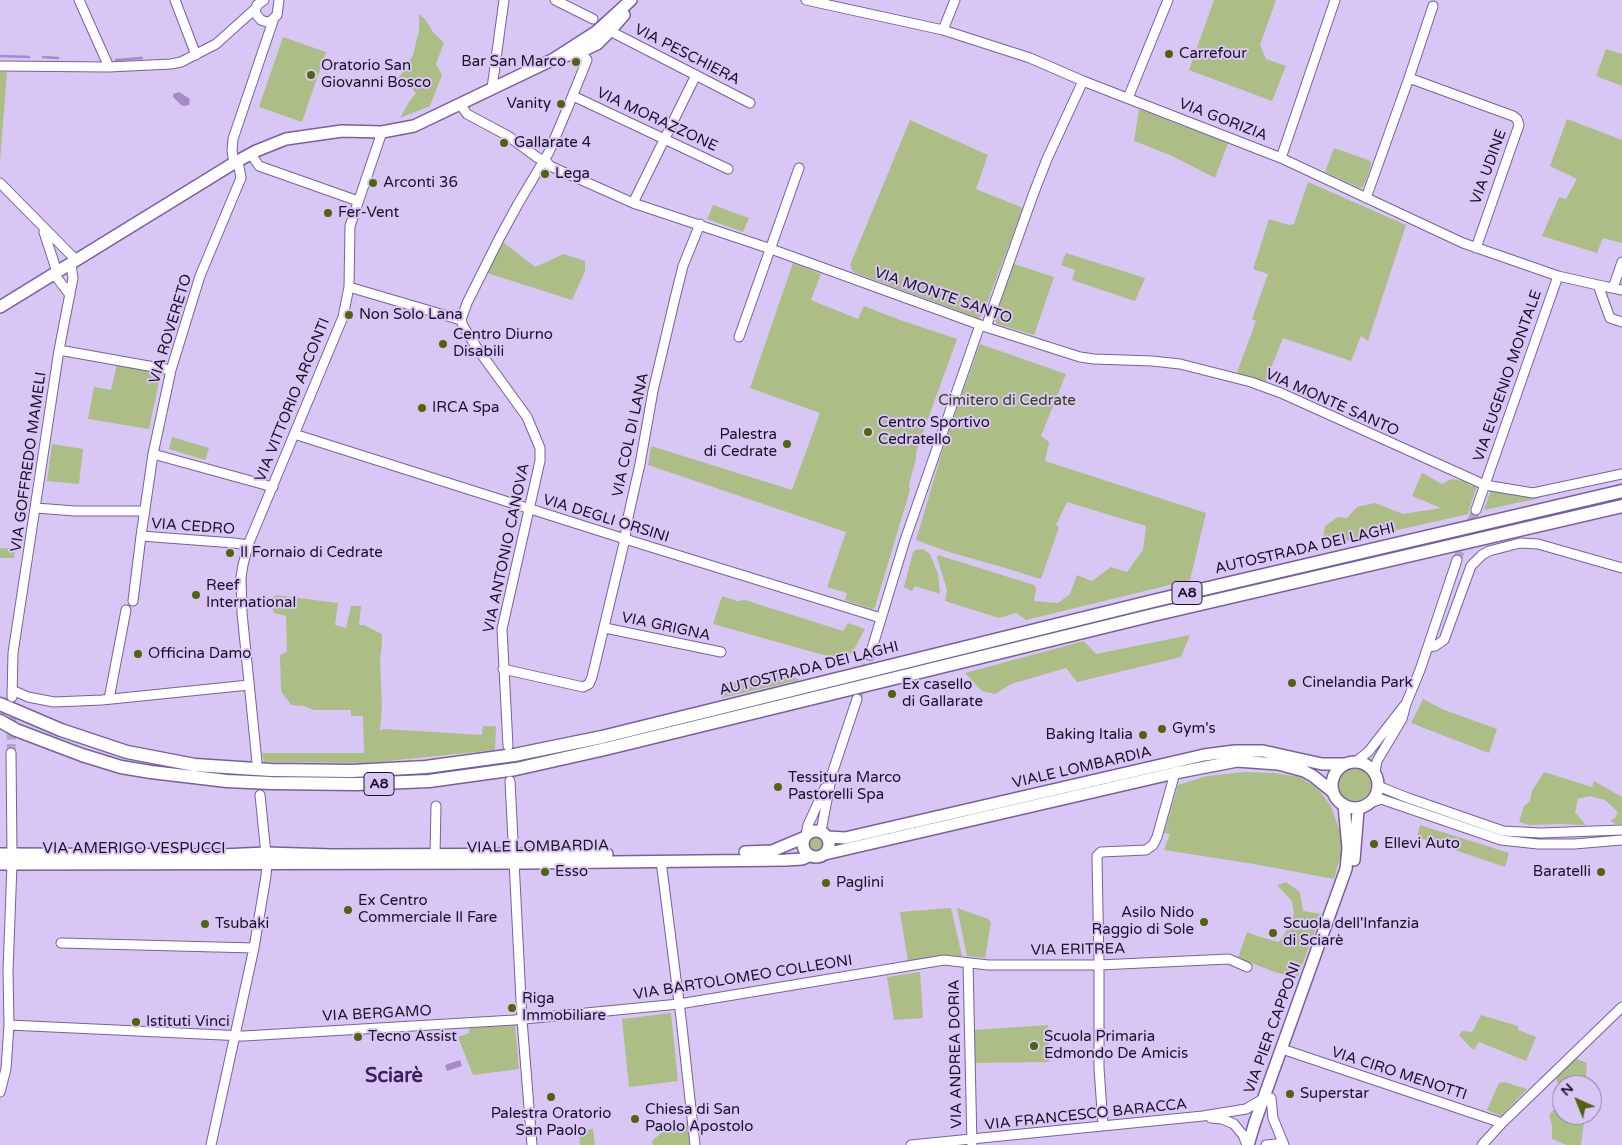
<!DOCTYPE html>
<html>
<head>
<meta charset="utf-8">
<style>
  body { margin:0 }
  #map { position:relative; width:1622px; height:1145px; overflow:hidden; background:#d8c7f4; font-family:"Varela Round",sans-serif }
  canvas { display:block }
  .north { position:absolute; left:1552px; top:1075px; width:50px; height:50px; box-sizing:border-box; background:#d8c7f4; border:1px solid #8d7ea4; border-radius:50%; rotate:316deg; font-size:14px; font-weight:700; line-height:20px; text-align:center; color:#1c102b }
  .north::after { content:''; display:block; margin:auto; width:18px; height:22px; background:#50630d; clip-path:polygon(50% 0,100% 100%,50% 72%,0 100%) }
</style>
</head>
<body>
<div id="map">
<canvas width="1622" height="1145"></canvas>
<div class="north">N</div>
</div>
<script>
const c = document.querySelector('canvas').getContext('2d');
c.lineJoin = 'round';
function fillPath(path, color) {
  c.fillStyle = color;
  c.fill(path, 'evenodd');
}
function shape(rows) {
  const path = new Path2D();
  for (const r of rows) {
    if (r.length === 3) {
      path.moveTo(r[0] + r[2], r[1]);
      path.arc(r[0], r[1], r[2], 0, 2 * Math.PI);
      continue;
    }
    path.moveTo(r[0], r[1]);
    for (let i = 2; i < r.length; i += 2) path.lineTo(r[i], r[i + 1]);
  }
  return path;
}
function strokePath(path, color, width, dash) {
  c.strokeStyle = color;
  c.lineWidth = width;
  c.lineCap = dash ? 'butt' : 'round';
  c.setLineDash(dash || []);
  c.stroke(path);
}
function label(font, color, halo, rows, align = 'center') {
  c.font = font + ' "Varela Round",sans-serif';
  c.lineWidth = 4;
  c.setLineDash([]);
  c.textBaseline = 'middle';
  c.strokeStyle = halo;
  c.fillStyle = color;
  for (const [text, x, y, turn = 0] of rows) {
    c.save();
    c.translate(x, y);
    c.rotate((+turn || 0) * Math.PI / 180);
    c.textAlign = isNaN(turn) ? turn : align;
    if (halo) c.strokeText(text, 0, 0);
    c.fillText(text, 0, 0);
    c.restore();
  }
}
const green = shape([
  [1214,0,1276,0,1260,45,1266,59,1286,66,1272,101,1189,70],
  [419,14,425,19,433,32,444,43,436,64,442,75,430,106,400,118,409,102,416,93,409,85,397,79,403,72,413,55,419,31],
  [283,37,326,52,302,122,259,107],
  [1606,49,1622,54,1622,86,1596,76],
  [0,72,7,72,0,161],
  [1139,109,1228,143,1215,178,1170,155,1134,141],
  [1567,119,1622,140,1622,243,1603,238,1597,253,1542,236,1559,197,1566,199,1577,179,1550,166],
  [910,120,988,155,976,189,1023,208,982,316,978,318,853,272,850,265],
  [1334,148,1368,160,1371,162,1371,166,1363,187,1360,188,1325,172],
  [1308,182,1406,225,1368,341,1361,336,1351,361,1283,338,1265,383,1236,375,1256,321,1252,319,1268,274,1253,269,1269,219,1289,225,1294,224],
  [713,205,749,218,743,232,707,219],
  [502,241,535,267,564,254,585,261,585,271,572,300,487,273],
  [1066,253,1145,278,1135,301,1072,280,1075,270,1061,265],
  [793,263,821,274,811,300,858,319,864,306,900,320,957,339,916,452,916,459,909,485,910,490,875,607,872,609,845,600,847,593,827,587,846,532,648,465,651,446,792,490,820,413,750,388],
  [1014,264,1054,277,1034,335,997,324,994,318],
  [980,344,1066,374,1041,436,1049,442,1045,461,1206,513,1190,580,1026,620,1016,613,999,618,945,601,947,590,937,557,938,555,1034,585,1036,588,1034,601,1058,603,1070,594,1077,575,1092,581,1111,567,1127,572,1143,550,1146,526,1067,502,1056,525,1059,527,1041,579,1002,567,949,552,916,540,945,442],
  [117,364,161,372,149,429,88,419,94,387,111,390],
  [172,437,209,448,205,460,169,449],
  [52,444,83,449,79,484,47,481],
  [1422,473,1442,484,1452,479,1464,481,1471,486,1477,485,1468,514,1336,544,1330,543,1323,537,1325,526,1338,517,1347,518,1357,507,1375,503,1403,514,1441,508,1412,496],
  [1491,490,1540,498,1484,510],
  [0,548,15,549,14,558,0,558],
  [923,549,930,554,938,574,940,594,915,586,912,591,904,587,913,552,916,550],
  [276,595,338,603,335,625,346,628,351,606,361,606,359,625,364,625,382,634,382,643,380,660,382,706,380,731,384,729,482,735,483,726,494,726,496,727,495,750,368,763,264,762,262,753,364,753,363,716,351,716,351,710,314,710,304,706,291,705,281,691,280,655,287,652,286,616,274,613,270,601],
  [722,596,737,601,745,600,843,631,848,623,865,629,852,653,836,657,820,654,713,624],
  [1190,635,1181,657,1077,682,1066,668,1011,684,995,694,982,691,965,673,1084,641,1096,654],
  [777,670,800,680,721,698,727,682,738,682,753,675],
  [1423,699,1442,709,1497,729,1489,753,1411,723],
  [1354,784,17],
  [1245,772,1274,773,1300,777,1318,789,1331,806,1341,835,1342,851,1334,879,1254,864,1164,850,1170,834,1164,833,1178,785,1207,776],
  [1544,772,1592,787,1594,781,1622,797,1622,824,1616,824,1610,821,1615,818,1618,812,1605,800,1590,796,1578,799,1575,812,1586,825,1560,824,1529,825,1519,822,1524,806,1530,801,1532,791],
  [1420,825,1509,853,1505,867,1417,837],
  [816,844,9],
  [1286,882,1300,892,1303,911,1321,914,1297,979,1275,972,1238,958,1247,932,1260,937,1279,942,1285,933,1294,914,1292,901,1277,885],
  [951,908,962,956,940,957,908,962,900,912],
  [957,908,988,919,991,922,985,958,967,956],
  [920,972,923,1018,894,1020,887,977],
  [671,1013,678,1081,629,1087,622,1019],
  [1481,1015,1518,1026,1518,1030,1536,1037,1526,1061,1479,1042,1474,1050,1469,1046,1459,1035,1462,1031,1472,1032],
  [515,1025,519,1069,473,1075,458,1037,469,1033,470,1028],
  [1048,1025,1049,1062,974,1063,974,1030],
  [1575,1058,1587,1063,1585,1083,1586,1085,1562,1085,1562,1095,1556,1078],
  [1504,1082,1527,1089,1501,1116,1487,1110,1499,1083],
  [1562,1101,1562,1115,1585,1115,1581,1145,1567,1145,1552,1139,1552,1125,1549,1115],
  [687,1123,690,1145,653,1145,652,1141,659,1135,664,1129,677,1128],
  [593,1129,595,1145,580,1145,579,1130]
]);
const water = shape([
  [179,92,190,99,189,105,184,106,181,105,173,97,173,94],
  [460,1060,462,1066,447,1071,445,1065]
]);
const stream = shape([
  [0,56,29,57],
  [43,57,58,58],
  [116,60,142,58]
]);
const minorTunnel = shape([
  [1457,560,1476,510],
  [857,699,870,655],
  [11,753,12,705]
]);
const minor = shape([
  [79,0,109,67],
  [175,0,196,55],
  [264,0,257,5,255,13,261,20,267,22,271,21,277,15,279,0],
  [555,0,593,19],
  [806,0,943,30,1030,58,1083,81,1281,158,1463,243,1558,276,1598,285,1622,290],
  [943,30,955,0],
  [610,31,750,103],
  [0,66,109,67,171,64,181,62,216,44,255,9],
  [1409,78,1513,116,1517,119,1519,125,1476,248],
  [492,88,504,0],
  [573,96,728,169],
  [1128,98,1168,0],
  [460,104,467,114,508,136,538,158,545,160],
  [251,154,259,166,358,201],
  [1281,158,1335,0],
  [545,160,550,166,633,203,771,249,986,327,1080,357,1094,359,1152,361,1180,364,1251,382,1281,393,1485,485,1533,493,1622,474],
  [234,163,232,151,233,139,274,18],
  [0,183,76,260],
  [1366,198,1409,78,1433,6],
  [633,203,696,75],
  [44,232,57,272],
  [54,274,70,295],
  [1598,285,1610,318,1622,322],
  [349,287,461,320],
  [1613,288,1622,262],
  [986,327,1033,195,1047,159,1083,81],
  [739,337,799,168],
  [59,350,171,370],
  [294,434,625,539,881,618],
  [153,454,273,487],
  [36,508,75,511,145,511],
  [1476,510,1558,276],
  [141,536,153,454,171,370,200,276,241,178,238,161],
  [133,601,141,536,234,543,248,545],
  [605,628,721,652],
  [1428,647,1435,646,1444,640,1471,566,1482,555,1489,551,1520,543,1538,544,1622,568],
  [870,655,905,540,980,325],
  [503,669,583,687,589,684,592,677,625,539,627,522,640,464,653,391,675,298,683,266,700,224],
  [12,690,28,697,54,702,102,700,249,685],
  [12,697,13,653,59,350,73,278,71,264],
  [109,699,126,610],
  [508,746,502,629,540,461,540,448,527,417,477,348,463,326,461,320,467,303,500,237,518,204,549,152,568,107,587,60,578,47],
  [11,753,12,854],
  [257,762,242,613,241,577,243,565,248,545,343,317,349,287,350,226,382,132],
  [1356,762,1369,751,1404,706],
  [1375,772,1377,761,1402,719,1406,704,1420,670,1457,560],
  [510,781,522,1020,532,1145],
  [1378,786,1408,798,1503,831,1541,833,1622,830],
  [1370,803,1381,799,1501,840,1538,844,1574,844,1622,840],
  [821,831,832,774,857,699],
  [806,835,808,825,825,788],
  [435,855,436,806],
  [661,861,681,1018,695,1145],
  [61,943,254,948],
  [968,963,972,1145],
  [9,1025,244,1036,514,1020,679,1004,944,960,988,965,1099,965,1229,959,1247,967],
  [1288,1051,1502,1123],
  [0,1092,6,1069,9,1025,8,971,12,864],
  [1271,1098,1273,1118,1284,1145],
  [1211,1118,1222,1119,1234,1124,1243,1135,1247,1145],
  [1103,1125,1099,1068,1099,965,1097,856,1101,852,1146,850,1153,845,1157,837,1175,773],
  [211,1145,254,948,266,876,267,864,260,795],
  [911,1145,1203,1116,1246,1109,1263,1099],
  [1266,1145,1276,1144,1278,1145],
  [1482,1145,1502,1123,1622,1007]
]);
const major = shape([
  [565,56,582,51,597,44,610,31,624,15],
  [0,307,234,163,256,151,286,139,342,131,382,132,414,126,554,59,596,32,631,0],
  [1355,785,23],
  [816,844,13],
  [828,837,845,838,1204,755,1235,751,1263,751,1322,764,1345,764],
  [745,852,772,851,803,838],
  [0,854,222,855,266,853,332,855,607,854],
  [825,854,1175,773,1237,761,1278,764,1304,771,1313,776,1333,792],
  [1354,860,1358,811,1361,807],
  [0,864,526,863,786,860,802,859,809,856],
  [1248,1145,1255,1122,1346,869,1348,848,1344,805]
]);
const highway = shape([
  [0,704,61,730,127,752,195,765,271,770,352,771,426,767,514,755,602,737,1153,601,1622,491],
  [0,721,16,730,82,755,121,767,151,772,227,781,271,783,357,784,429,781,516,769,605,749,1153,615,1622,506]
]);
const markers = [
  [1169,54,5,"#50630d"],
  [576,62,5,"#50630d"],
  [311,75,5,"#50630d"],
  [561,104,5,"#50630d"],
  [504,143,5,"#50630d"],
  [545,174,5,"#50630d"],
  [373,183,5,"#50630d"],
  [328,213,5,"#50630d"],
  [349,315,5,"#50630d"],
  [443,344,5,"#50630d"],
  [422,408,5,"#50630d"],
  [868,432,5,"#50630d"],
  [787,444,5,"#50630d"],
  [230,553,5,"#50630d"],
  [196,595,5,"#50630d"],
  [138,654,5,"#50630d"],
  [1292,683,5,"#50630d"],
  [892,694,5,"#50630d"],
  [1162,729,5,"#50630d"],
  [1143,735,5,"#50630d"],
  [778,787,5,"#50630d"],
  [1374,844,5,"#50630d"],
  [545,872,5,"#50630d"],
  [1601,872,5,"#50630d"],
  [826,883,5,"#50630d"],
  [348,910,5,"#50630d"],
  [1204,922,5,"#50630d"],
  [205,924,5,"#50630d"],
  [1273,933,5,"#50630d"],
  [512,1008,5,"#50630d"],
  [136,1022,5,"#50630d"],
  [358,1037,5,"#50630d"],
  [1034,1046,5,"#50630d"],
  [1290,1094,5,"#50630d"],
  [551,1097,5,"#50630d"],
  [635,1119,5,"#50630d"]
];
const shields = [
  [1187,593,30],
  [379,784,30]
];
const shieldNames = [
  ["A8",1187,593],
  ["A8",379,784]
];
const poiNames = [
  ["Carrefour",1179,54],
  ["Bar San Marco",566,62,"right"],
  ["Oratorio San",321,66],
  ["Giovanni Bosco",321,83],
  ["Vanity",551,104,"right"],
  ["Gallarate 4",514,143],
  ["Lega",555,174],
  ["Arconti 36",383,183],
  ["Fer-Vent",338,213],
  ["Non Solo Lana",359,315],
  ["Centro Diurno",453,335],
  ["Disabili",453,352],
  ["IRCA Spa",432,408],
  ["Centro Sportivo",878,423],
  ["Cedratello",878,440],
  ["Palestra",777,435,"right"],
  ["di Cedrate",777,452,"right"],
  ["Il Fornaio di Cedrate",240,553],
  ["Reef",206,586],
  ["International",206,603],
  ["Officina Damo",148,654],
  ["Cinelandia Park",1302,683],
  ["Ex casello",902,685],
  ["di Gallarate",902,702],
  ["Gym's",1172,729],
  ["Baking Italia",1133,735,"right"],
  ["Tessitura Marco",788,778],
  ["Pastorelli Spa",788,795],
  ["Ellevi Auto",1384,844],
  ["Esso",555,872],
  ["Baratelli",1591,872,"right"],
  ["Paglini",836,883],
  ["Ex Centro",358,901],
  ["Commerciale Il Fare",358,918],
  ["Asilo Nido",1194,913,"right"],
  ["Raggio di Sole",1194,930,"right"],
  ["Tsubaki",215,924],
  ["Scuola dell'Infanzia",1283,924],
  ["di Sciarè",1283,941],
  ["Riga",522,999],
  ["Immobiliare",522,1016],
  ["Istituti Vinci",146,1022],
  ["Tecno Assist",368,1037],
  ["Scuola Primaria",1044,1037],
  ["Edmondo De Amicis",1044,1054],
  ["Superstar",1300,1094],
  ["Chiesa di San",645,1110],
  ["Paolo Apostolo",645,1127],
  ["Palestra Oratorio",551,1114,"center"],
  ["San Paolo",551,1131,"center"]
];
const streetNames = [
  ["VIA PESCHIERA",687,55,27],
  ["VIA MORAZZONE",657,120,25],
  ["VIA GORIZIA",1223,120,21],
  ["VIA UDINE",1489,167,-70],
  ["VIA MONTE SANTO",943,296,19],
  ["VIA ROVERETO",171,329,-73],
  ["VIA EUGENIO MONTALE",1508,376,-71],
  ["VIA VITTORIO ARCONTI",293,400,-68],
  ["VIA MONTE SANTO",1332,403,24],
  ["VIA COL DI LANA",631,435,-78],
  ["VIA GOFFREDO MAMELI",29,462,-82],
  ["VIA DEGLI ORSINI",606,519,17],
  ["VIA CEDRO",193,527,4],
  ["VIA ANTONIO CANOVA",507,548,-78],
  ["AUTOSTRADA DEI LAGHI",1305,549,-13],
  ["VIA GRIGNA",666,627,12],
  ["AUTOSTRADA DEI LAGHI",809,669,-14],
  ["VIALE LOMBARDIA",1082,768,-13],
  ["VIALE LOMBARDIA",538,847,-1],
  ["VIA AMERIGO VESPUCCI",134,849],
  ["VIA ERITREA",1078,950,-1],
  ["VIA BARTOLOMEO COLLEONI",743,978,-9],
  ["VIA BERGAMO",377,1014,-3],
  ["VIA PIER CAPPONI",1273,1028,-70],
  ["VIA ANDREA DORIA",956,1054,-91],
  ["VIA CIRO MENOTTI",1399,1074,18],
  ["VIA FRANCESCO BARACCA",1086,1115,-6]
];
const parkNames = [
  ["Cimitero di Cedrate",1007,401]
];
const districtNames = [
  ["Sciarè",394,1077]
];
fillPath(green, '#acbd86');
fillPath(water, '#a38cc7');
strokePath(stream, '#a38cc7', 2.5);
strokePath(minorTunnel, '#b2a2cc', 9, [9, 4.5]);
strokePath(minor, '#7a5ea2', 11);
strokePath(major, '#7a5ea2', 14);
strokePath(highway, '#7a5ea2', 15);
strokePath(minor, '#fff', 9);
strokePath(major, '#fff', 11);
strokePath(highway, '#fff', 12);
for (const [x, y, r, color] of markers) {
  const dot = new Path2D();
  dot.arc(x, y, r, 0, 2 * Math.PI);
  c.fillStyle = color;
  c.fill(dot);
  strokePath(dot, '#d8c7f4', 2);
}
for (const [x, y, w] of shields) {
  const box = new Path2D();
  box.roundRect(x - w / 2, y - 11.5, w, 23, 4);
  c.fillStyle = '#d8c7f4';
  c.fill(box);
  strokePath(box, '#1c102b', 1);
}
label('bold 14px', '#1c102b', null, shieldNames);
label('15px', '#1c102b', '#d8c7f4', poiNames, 'left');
label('15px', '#1c102b', '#d8c7f4', streetNames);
label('15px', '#364213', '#d8c7f4', parkNames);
label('bold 20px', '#3c1f5d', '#d8c7f4', districtNames);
</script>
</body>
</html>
